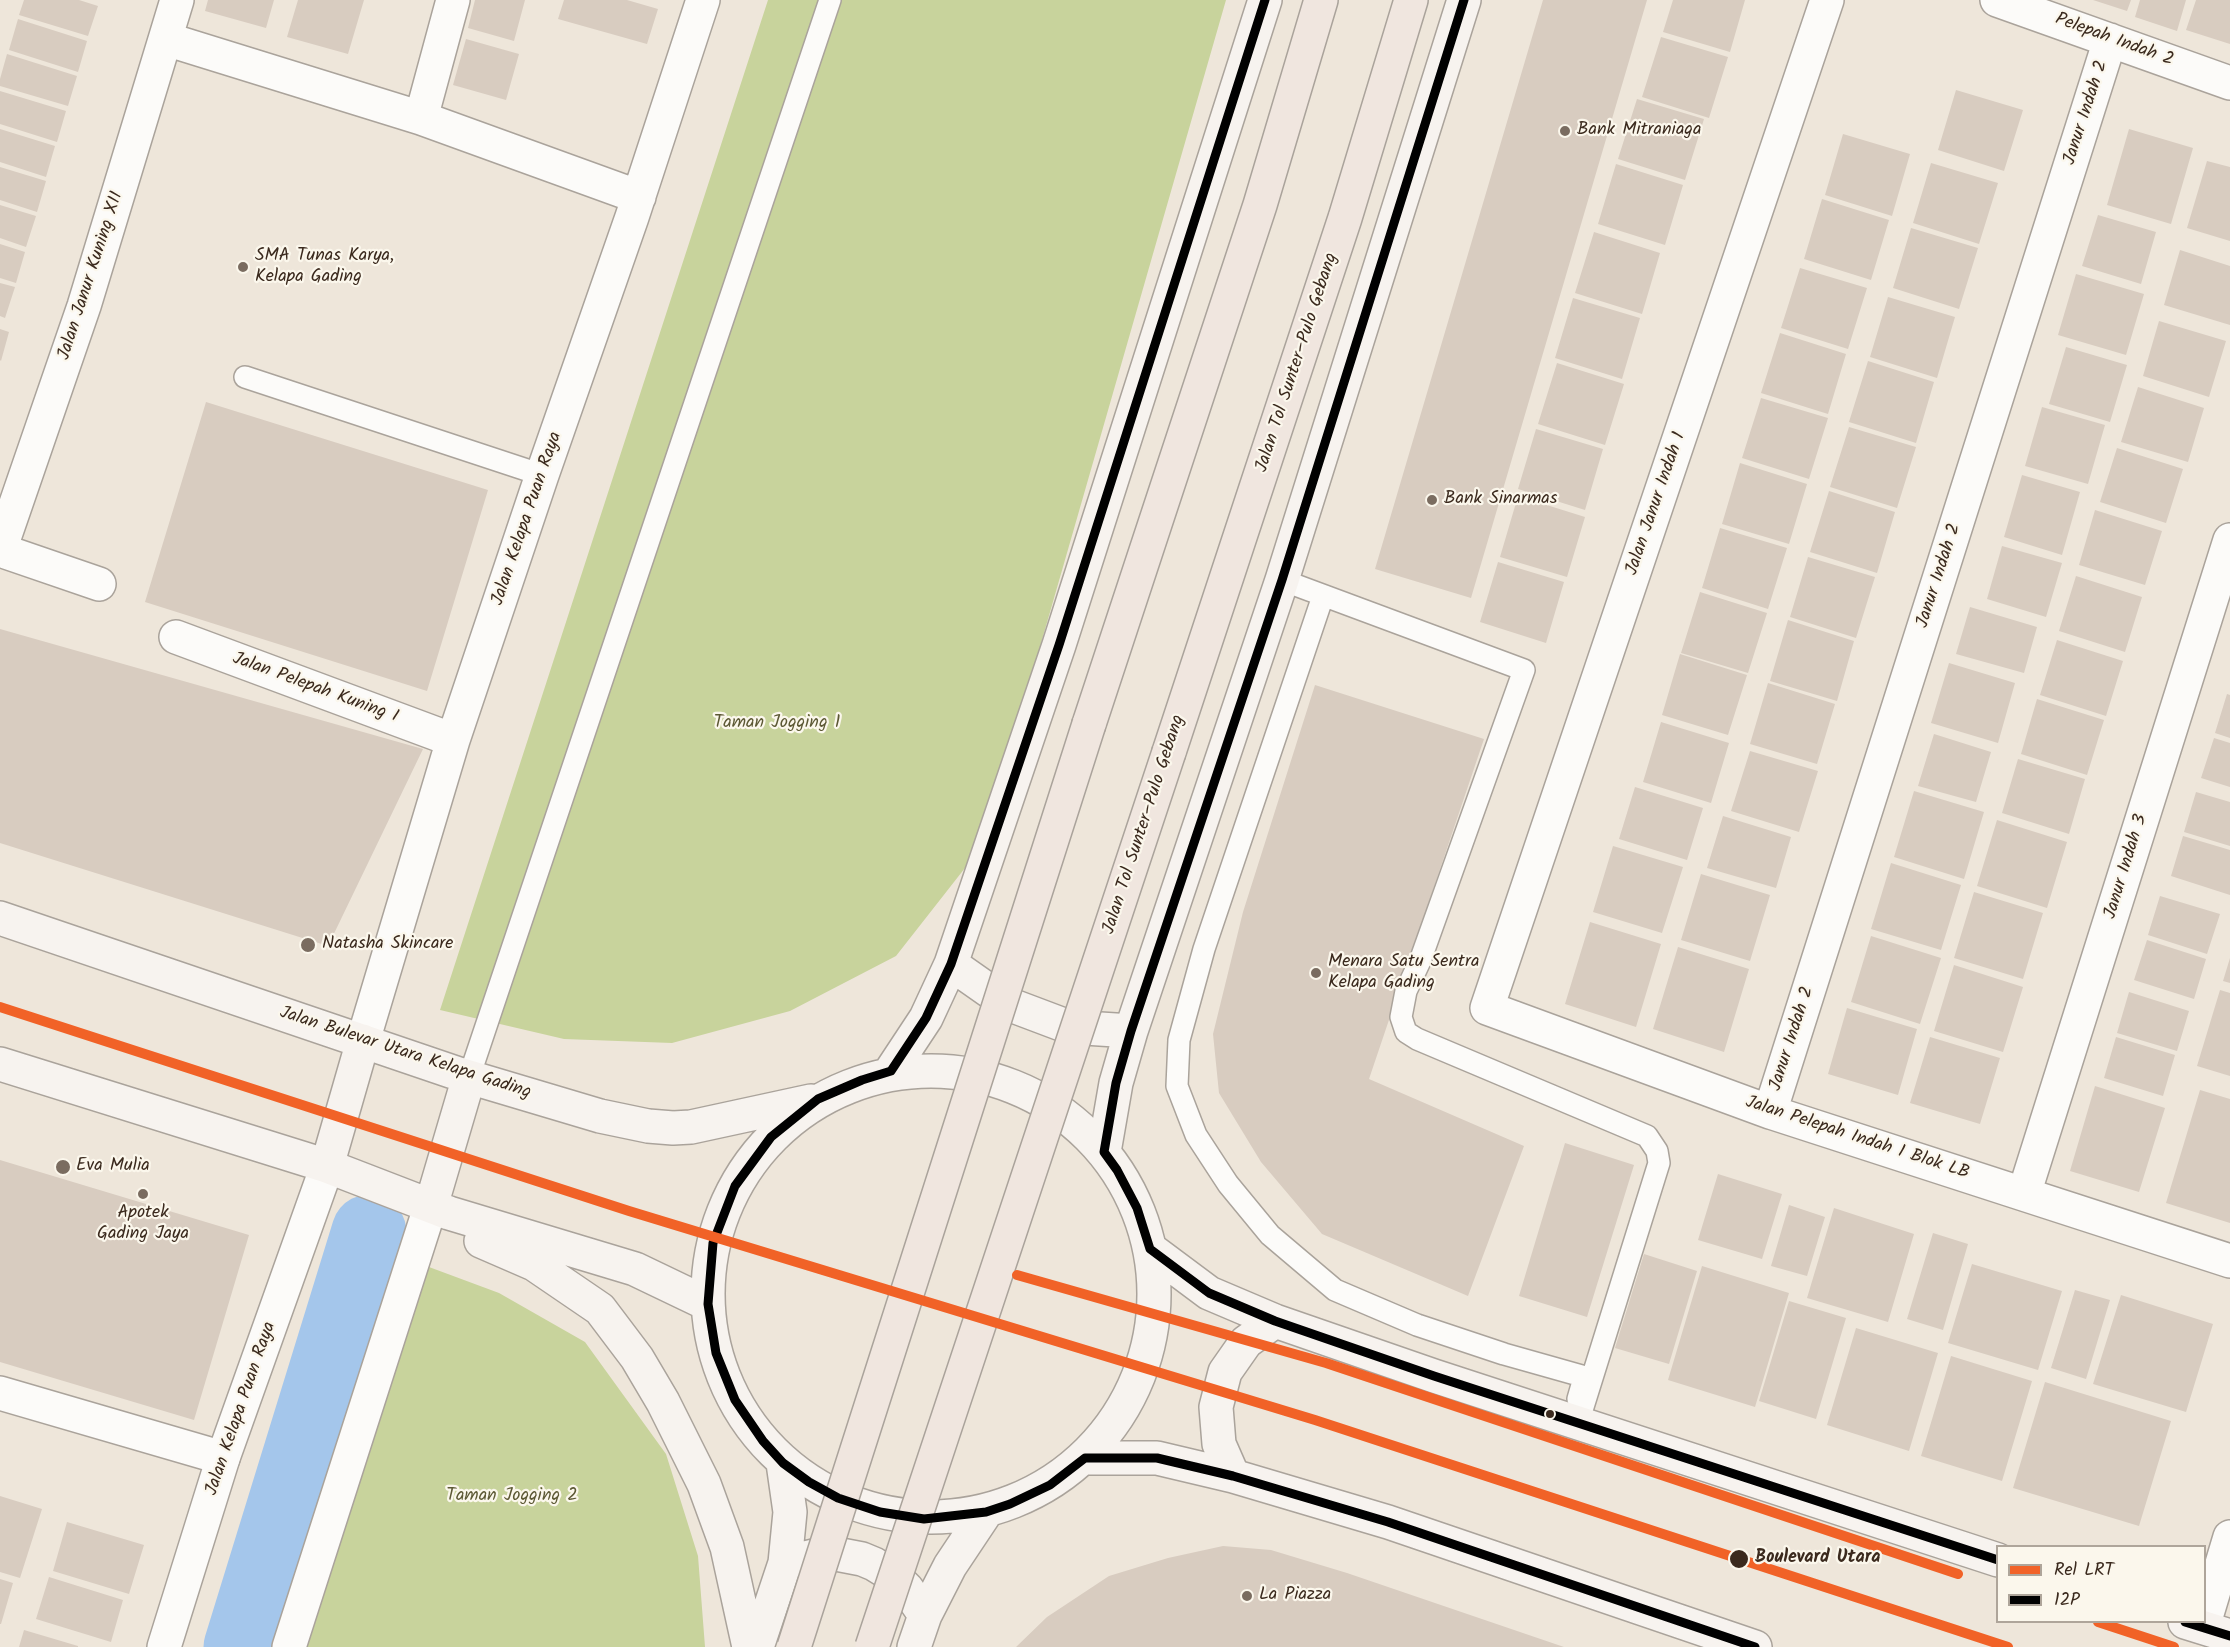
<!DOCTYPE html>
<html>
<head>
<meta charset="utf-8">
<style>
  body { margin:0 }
  #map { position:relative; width:2230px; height:1647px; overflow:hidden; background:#eee6da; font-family:Kalam,sans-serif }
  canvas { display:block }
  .legend { position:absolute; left:1996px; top:1545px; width:210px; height:78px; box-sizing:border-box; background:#fbf7ec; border:2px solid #aea59a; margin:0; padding:8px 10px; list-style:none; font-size:18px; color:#3b2a1e }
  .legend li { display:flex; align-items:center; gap:12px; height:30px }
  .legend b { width:30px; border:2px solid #aea59a }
</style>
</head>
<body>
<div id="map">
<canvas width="2230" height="1647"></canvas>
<ul class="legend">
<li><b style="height:8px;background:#f16227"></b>Rel LRT</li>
<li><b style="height:8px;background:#010101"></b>12P</li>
</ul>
</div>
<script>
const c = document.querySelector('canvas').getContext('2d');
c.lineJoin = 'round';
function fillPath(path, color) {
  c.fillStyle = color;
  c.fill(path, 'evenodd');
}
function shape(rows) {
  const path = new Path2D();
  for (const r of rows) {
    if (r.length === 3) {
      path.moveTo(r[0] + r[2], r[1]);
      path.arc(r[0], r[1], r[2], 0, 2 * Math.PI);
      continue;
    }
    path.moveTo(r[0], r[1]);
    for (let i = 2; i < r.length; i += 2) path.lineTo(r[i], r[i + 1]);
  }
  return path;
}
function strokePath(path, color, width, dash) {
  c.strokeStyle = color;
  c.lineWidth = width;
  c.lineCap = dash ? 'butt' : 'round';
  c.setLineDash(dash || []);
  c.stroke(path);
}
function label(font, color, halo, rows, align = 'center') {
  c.font = font + ' Kalam,sans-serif';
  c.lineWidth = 4.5;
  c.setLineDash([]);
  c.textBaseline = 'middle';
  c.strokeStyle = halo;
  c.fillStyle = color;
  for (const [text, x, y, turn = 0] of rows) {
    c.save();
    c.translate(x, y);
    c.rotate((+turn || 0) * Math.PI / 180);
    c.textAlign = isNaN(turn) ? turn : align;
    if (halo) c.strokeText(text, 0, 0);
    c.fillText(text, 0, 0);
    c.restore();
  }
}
const green = shape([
  [768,0,1226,0,983,845,896,956,790,1011,672,1043,564,1039,440,1010],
  [429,1267,499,1293,585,1342,666,1454,698,1556,705,1647,305,1647]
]);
const river = shape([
  [241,1647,369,1232]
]);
const building = shape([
  [24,0,79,0,98,6,88,36,19,15],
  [208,0,274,0,266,28,205,11],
  [298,0,364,0,348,54,287,37],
  [475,0,525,0,514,41,468,28],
  [564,0,627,0,658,9,647,44,558,19],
  [1543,0,1647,0,1471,598,1375,569],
  [1673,0,1745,0,1730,52,1663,32],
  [2093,0,2131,0,2127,11],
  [2140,0,2186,0,2177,31,2135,17],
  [2196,0,2230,0,2230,44,2186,30],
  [18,19,87,41,78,72,9,50],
  [1661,37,1728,57,1709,118,1642,97],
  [466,39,519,54,506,100,453,85],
  [7,54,77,76,68,106,0,86,0,79],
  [1956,90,2023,110,2004,171,1938,150],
  [0,91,66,111,57,142,0,124],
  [1637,99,1704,119,1685,180,1618,159],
  [0,129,55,146,46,177,0,162],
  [2129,129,2193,148,2171,224,2107,205],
  [1843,134,1910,154,1892,216,1825,195],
  [2207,161,2230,167,2230,241,2187,228],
  [1931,163,1998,183,1979,244,1913,223],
  [1616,164,1683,185,1665,245,1598,224],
  [0,167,46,181,37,212,0,200],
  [1822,199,1889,220,1871,280,1804,259],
  [0,205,36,216,26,247,0,238],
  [2098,215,2156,232,2141,284,2082,266],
  [1911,228,1978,248,1959,309,1893,288],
  [1594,232,1660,253,1642,314,1575,293],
  [0,244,25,252,16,283,0,278],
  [2180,250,2230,266,2230,325,2164,305],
  [1800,268,1867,288,1848,349,1781,328],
  [2076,274,2144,294,2126,355,2058,335],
  [0,283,15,287,5,318,0,316],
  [1888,297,1955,317,1937,378,1870,357],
  [1573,298,1640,318,1622,379,1555,358],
  [2159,321,2226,341,2209,397,2143,376],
  [0,329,9,332,1,361,0,360],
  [1780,333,1846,354,1828,414,1761,393],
  [2066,347,2127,365,2110,422,2049,404],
  [1868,361,1934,382,1916,443,1849,422],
  [1557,363,1624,384,1605,445,1538,424],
  [2138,387,2204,408,2188,462,2121,442],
  [1761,398,1828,418,1809,479,1742,458],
  [206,402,488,490,427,691,145,602],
  [2042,407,2105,425,2088,484,2025,466],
  [1849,427,1916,447,1897,508,1830,487],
  [1536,429,1603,449,1585,510,1518,489],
  [2117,448,2183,469,2166,523,2100,502],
  [1740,463,1807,484,1789,544,1722,524],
  [2022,475,2080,492,2062,555,2004,537],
  [1829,491,1895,512,1877,573,1810,552],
  [1518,496,1585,517,1567,577,1500,557],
  [2095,510,2162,531,2145,585,2079,565],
  [1720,528,1787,548,1768,609,1702,588],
  [2002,546,2062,563,2046,617,1987,599],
  [1808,557,1875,577,1856,638,1790,617],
  [1498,562,1564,582,1546,643,1480,622],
  [2076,576,2142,597,2125,652,2059,631],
  [1700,592,1767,613,1748,673,1681,653],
  [1970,607,2037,627,2024,673,1956,654],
  [1788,620,1854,641,1837,701,1770,681],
  [0,629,423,749,328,946,0,843],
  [2057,640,2123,661,2106,716,2040,695],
  [1680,654,1747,675,1728,735,1662,715],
  [1949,663,2015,683,1998,743,1931,723],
  [1768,683,1835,704,1817,764,1750,744],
  [1315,685,1484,739,1369,1079,1524,1146,1468,1296,1322,1234,1261,1162,1219,1093,1213,1034,1243,912],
  [2227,694,2230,695,2230,738,2215,733],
  [2037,699,2104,720,2087,775,2021,754],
  [1661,722,1729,743,1711,803,1643,782],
  [1934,734,1991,752,1976,802,1918,786],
  [2214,738,2230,743,2230,787,2201,778],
  [1750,751,1818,771,1799,832,1731,811],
  [2018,759,2085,779,2069,834,2002,813],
  [1635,787,1703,808,1687,860,1619,839],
  [1914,791,1984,812,1964,879,1894,857],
  [2196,792,2230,802,2230,846,2184,832],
  [1723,816,1791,837,1776,888,1707,868],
  [1997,820,2067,842,2047,908,1977,886],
  [2183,836,2230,850,2230,895,2171,876],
  [1613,846,1683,867,1662,933,1593,912],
  [1891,863,1961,885,1941,950,1871,929],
  [1701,874,1770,895,1750,961,1681,940],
  [1974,892,2043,913,2023,979,1954,958],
  [2160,896,2220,914,2207,954,2148,935],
  [1590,922,1661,944,1636,1027,1565,1004],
  [1871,936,1941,958,1920,1024,1851,1002],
  [2147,940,2206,959,2194,999,2134,980],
  [1678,947,1749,969,1724,1052,1653,1029],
  [2230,958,2230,983,2223,981],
  [1954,965,2023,987,2003,1052,1934,1031],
  [2220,990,2230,993,2230,1076,2197,1066],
  [2129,992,2189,1011,2177,1051,2117,1033],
  [1847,1008,1917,1029,1898,1095,1828,1074],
  [1930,1037,2000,1058,1980,1124,1910,1103],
  [2116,1037,2175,1055,2163,1096,2104,1078],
  [2095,1086,2165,1108,2139,1192,2070,1171],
  [2200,1090,2230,1099,2230,1223,2166,1203],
  [1565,1143,1634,1165,1587,1317,1519,1296],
  [0,1160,249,1235,194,1420,0,1362],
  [1718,1174,1782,1194,1762,1259,1698,1240],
  [1789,1205,1825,1217,1807,1276,1771,1266],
  [1834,1208,1914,1234,1888,1322,1807,1298],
  [1933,1233,1968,1244,1943,1330,1907,1319],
  [1644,1254,1697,1271,1669,1364,1615,1348],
  [1972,1264,2062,1291,2038,1370,1948,1343],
  [1702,1266,1789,1293,1755,1407,1668,1380],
  [2075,1290,2110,1300,2086,1379,2051,1368],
  [2121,1295,2213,1324,2186,1412,2093,1384],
  [1789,1301,1846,1318,1816,1419,1759,1401],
  [1856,1328,1938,1353,1909,1451,1827,1425],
  [1951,1356,2032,1381,2002,1481,1921,1456],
  [2045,1382,2171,1421,2139,1526,2013,1488],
  [0,1496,42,1509,20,1578,0,1572],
  [67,1522,144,1545,129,1594,53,1571],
  [1223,1546,1271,1550,1347,1573,1564,1647,1016,1647,1047,1617,1109,1576,1168,1558],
  [49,1577,123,1600,111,1642,36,1619],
  [0,1579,13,1583,1,1624,0,1624],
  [24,1630,78,1646,78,1647,19,1647]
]);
const service = shape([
  [245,377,542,475],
  [1282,580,1524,670,1420,961,1406,991,1401,1017,1406,1032,1417,1039,1647,1136,1657,1151,1659,1163,1578,1423],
  [1323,596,1204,949,1179,1040,1177,1086,1196,1135,1228,1184,1270,1235,1335,1290,1417,1325,1504,1354,1582,1376,1584,1378,1578,1399],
  [469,1077,830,0]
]);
const minor = shape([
  [1827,0,1487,1008,1770,1112,2230,1261],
  [1997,0,2230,83],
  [166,39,421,118,639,197],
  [421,118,453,0],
  [0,550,84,306,177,0],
  [0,550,99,584],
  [176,637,453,740],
  [363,1041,453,740,542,475,632,217,703,0],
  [1770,1112,2110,40],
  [2024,1194,2230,540],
  [0,1393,223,1458],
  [2203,1627,2230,1537]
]);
const tertiary = shape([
  [164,1647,223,1458,325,1172],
  [289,1647,427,1217]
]);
const secondary = shape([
  [0,918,459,1074,600,1116,648,1126,673,1128,691,1127,811,1101],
  [951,964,1008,1004,1069,1027,1131,1031],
  [0,1064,327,1166,449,1213,635,1269,708,1304],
  [931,1294,223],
  [891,1071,926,1018,951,964,1059,645,1265,0],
  [1104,1152,1116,1083,1131,1031,1282,580,1464,0],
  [327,1166,363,1041],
  [431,1206,469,1077],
  [481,1241,534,1264,600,1309,637,1358,663,1402,704,1484,727,1547,749,1647],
  [1150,1249,1209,1293,1275,1321,1434,1376,1998,1560],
  [1085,1458,1157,1458,1233,1476,1388,1522,1755,1647],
  [1233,1476,1219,1444,1216,1407,1225,1372,1246,1342,1275,1321],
  [796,1560,822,1554,836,1554,862,1559,874,1564,895,1577,907,1589,925,1615],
  [2185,1622,2230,1636],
  [757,1647,785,1563,790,1512,783,1463],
  [914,1647,925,1615,950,1566,986,1512]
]);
const motorway = shape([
  [1089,724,1260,205,1321,0],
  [1169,752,1345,218,1411,0]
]);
const motorwayBridge = shape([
  [794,1647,1089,724],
  [872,1647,1169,752]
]);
const bus1 = shape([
  [1265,0,1059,645,951,964,926,1018,891,1071,862,1080,818,1099,771,1137,735,1186,713,1243,708,1304,716,1353,735,1400,763,1441,783,1463,809,1482,838,1498,880,1512,924,1519,986,1512,1010,1504,1050,1485,1085,1458,1157,1458,1233,1476,1388,1522,1755,1647],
  [1464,0,1282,580,1131,1031,1116,1083,1104,1152,1117,1170,1137,1208,1150,1249,1209,1293,1275,1321,1434,1376,1998,1560],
  [2185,1622,2230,1636]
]);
const rail1 = shape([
  [0,1007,629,1211,1315,1420,2008,1647],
  [1017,1275,1326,1363,1958,1574],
  [2098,1622,2174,1647]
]);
const markers = [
  [1565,131,6,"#7a6c60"],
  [243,267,6,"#7a6c60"],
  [1432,500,6,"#7a6c60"],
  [308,945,8,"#7a6c60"],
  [1316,973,6,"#7a6c60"],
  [63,1167,8,"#7a6c60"],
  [143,1194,6,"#7a6c60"],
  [1550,1414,5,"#3b2a1e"],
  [1739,1559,10,"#3b2a1e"],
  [1247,1596,6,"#7a6c60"]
];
const streetNames = [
  ["Pelepah Indah 2",2114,41,20],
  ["Janur Indah 2",2087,113,-72],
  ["Jalan Janur Kuning XII",92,276,-72],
  ["Jalan Tol Sunter–Pulo Gebang",1298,363,-72],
  ["Jalan Janur Indah 1",1657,504,-71],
  ["Jalan Kelapa Puan Raya",528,519,-71],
  ["Janur Indah 2",1940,576,-72],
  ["Jalan Pelepah Kuning I",315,689,20],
  ["Jalan Tol Sunter–Pulo Gebang",1145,825,-72],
  ["Janur Indah 3",2127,867,-73],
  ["Janur Indah 2",1793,1039,-72],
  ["Jalan Bulevar Utara Kelapa Gading",405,1054,18],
  ["Jalan Pelepah Indah 1 Blok LB",1857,1139,18],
  ["Jalan Kelapa Puan Raya",242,1409,-71]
];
const poiNames = [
  ["Bank Mitraniaga",1577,131],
  ["SMA Tunas Karya,",255,257],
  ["Kelapa Gading",255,278],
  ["Bank Sinarmas",1444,500],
  ["Natasha Skincare",322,945],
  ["Menara Satu Sentra",1328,963],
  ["Kelapa Gading",1328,984],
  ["Eva Mulia",76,1167],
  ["Apotek",143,1214,"center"],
  ["Gading Jaya",143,1235,"center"],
  ["La Piazza",1259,1596]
];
const parkNames = [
  ["Taman Jogging 1",777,724],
  ["Taman Jogging 2",512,1497]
];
const stopNames = [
  ["Boulevard Utara",1755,1559]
];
fillPath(green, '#c8d39c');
strokePath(river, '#a4c6eb', 75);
fillPath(building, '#d8ccc0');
strokePath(service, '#aaa39b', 24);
strokePath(minor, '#aaa39b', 36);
strokePath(tertiary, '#aaa39b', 36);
strokePath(secondary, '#aaa39b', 36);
strokePath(motorway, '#aaa39b', 36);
strokePath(service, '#fcfbf9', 21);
strokePath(minor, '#fcfbf9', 33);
strokePath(tertiary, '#fcfbf9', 33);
strokePath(secondary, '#f7f3ef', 33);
strokePath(motorway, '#f0e6df', 33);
strokePath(motorwayBridge, '#aaa39b', 36, []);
strokePath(motorwayBridge, '#f0e6df', 33);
strokePath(bus1, '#010101', 9);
strokePath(rail1, '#f16227', 10);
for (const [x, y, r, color] of markers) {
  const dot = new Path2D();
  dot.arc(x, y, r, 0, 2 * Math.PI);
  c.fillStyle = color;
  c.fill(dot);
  strokePath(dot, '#fbf7ec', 2);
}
label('18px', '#3b2a1e', '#fbf7ec', streetNames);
label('18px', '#3b2a1e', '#fbf7ec', poiNames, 'left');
label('18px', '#5c5834', '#fbf7ec', parkNames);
label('bold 18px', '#3b2a1e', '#fbf7ec', stopNames, 'left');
</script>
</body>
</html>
